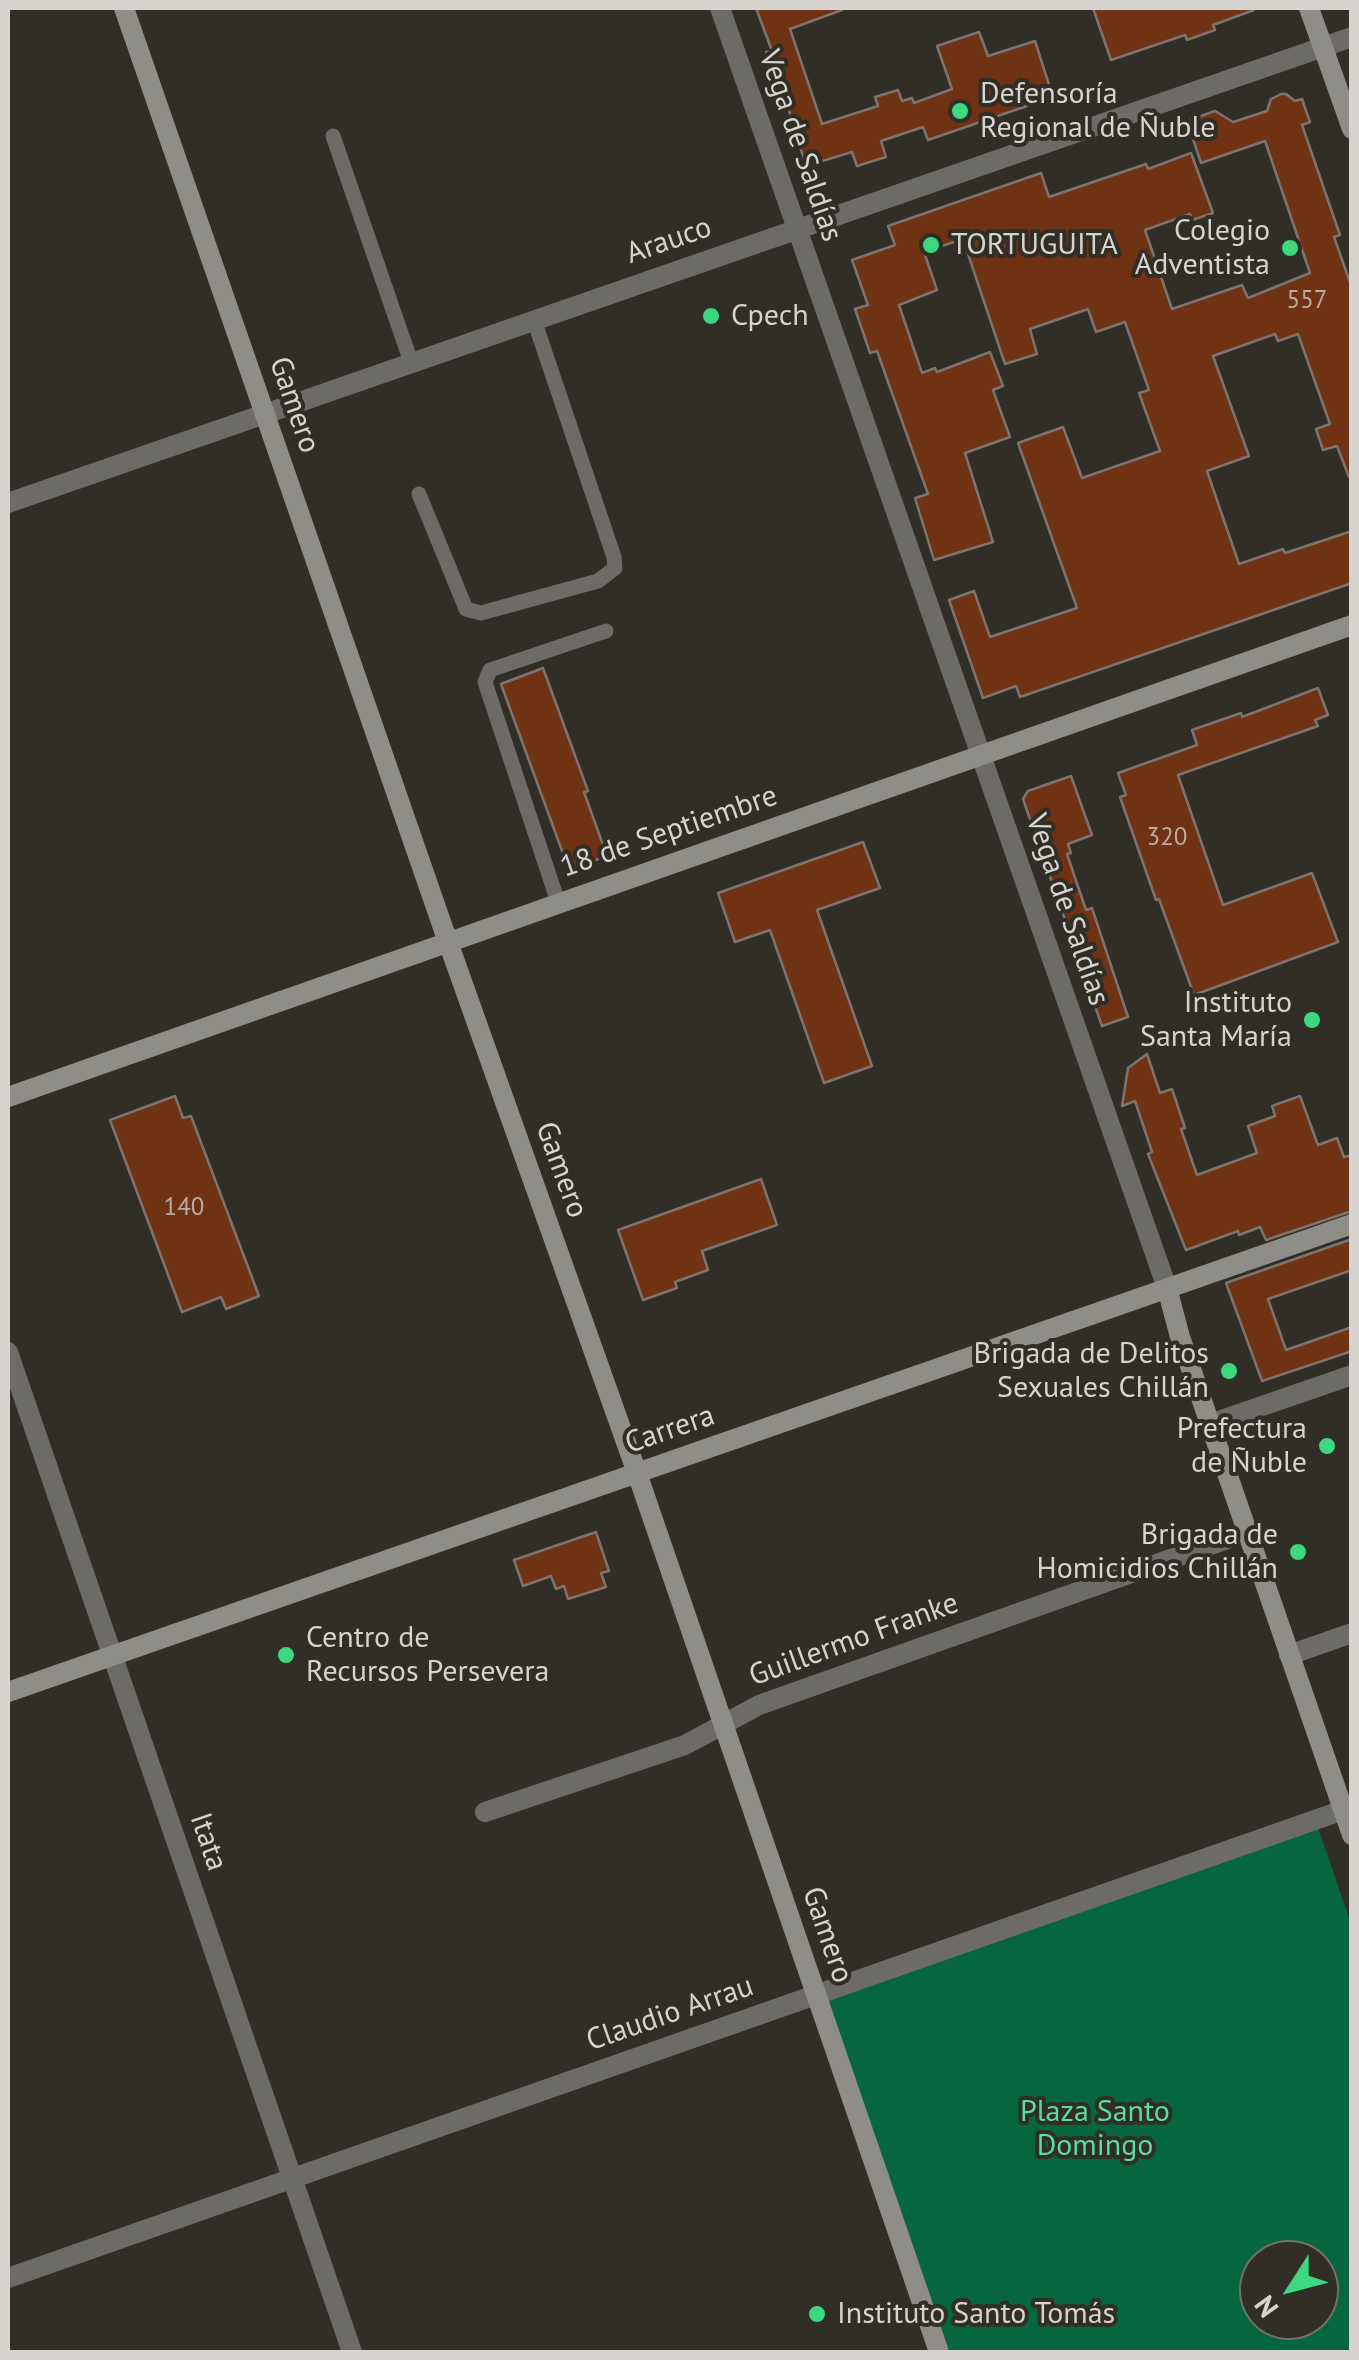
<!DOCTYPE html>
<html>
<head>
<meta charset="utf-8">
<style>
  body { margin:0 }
  #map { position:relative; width:1359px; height:2360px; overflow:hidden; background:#312d27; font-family:"PT Sans",sans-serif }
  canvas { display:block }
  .frame { position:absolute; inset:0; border:10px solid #d7d4d0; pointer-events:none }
  .north { position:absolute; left:1239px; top:2240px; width:100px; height:100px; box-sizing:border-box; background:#312d27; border:2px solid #73706b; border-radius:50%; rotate:234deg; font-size:28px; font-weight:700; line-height:40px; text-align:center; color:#d7d4d0 }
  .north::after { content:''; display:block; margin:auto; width:35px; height:45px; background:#3cd77e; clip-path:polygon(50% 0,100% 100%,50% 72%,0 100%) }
</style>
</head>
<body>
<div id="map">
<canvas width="1359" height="2360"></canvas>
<div class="frame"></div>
<div class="north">N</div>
</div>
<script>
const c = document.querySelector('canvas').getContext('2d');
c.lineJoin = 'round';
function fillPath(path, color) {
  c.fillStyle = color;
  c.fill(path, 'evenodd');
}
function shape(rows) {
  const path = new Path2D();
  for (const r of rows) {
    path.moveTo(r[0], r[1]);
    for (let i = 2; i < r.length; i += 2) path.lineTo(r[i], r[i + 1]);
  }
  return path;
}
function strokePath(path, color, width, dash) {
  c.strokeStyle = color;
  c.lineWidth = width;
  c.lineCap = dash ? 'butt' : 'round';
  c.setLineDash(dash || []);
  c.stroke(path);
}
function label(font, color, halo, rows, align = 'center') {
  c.font = font + ' "PT Sans",sans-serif';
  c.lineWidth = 8;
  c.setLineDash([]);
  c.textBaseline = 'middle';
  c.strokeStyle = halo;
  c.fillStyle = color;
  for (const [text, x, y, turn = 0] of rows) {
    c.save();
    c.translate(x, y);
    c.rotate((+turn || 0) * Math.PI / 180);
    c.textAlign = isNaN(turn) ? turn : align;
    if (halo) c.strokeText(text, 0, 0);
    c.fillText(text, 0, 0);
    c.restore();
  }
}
const green = shape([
  [1318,1828,1351,1923,1351,2352,950,2352,826,2001],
  [1259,2260,1319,2260,1319,2320,1259,2320]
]);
const building = shape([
  [756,8,842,8,842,10,790,29,822,124,878,106,875,97,898,90,902,101,912,98,914,103,952,89,937,46,979,32,988,56,1035,41,1053,97,928,140,923,127,881,141,886,157,857,166,852,152,806,166,787,104,784,106,766,52,772,51,756,8],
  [1093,8,1253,8,1254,10,1213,25,1215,30,1187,40,1185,35,1111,60,1093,8],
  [1281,94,1286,94,1295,101,1302,99,1310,122,1302,125,1340,235,1334,237,1352,288,1352,477,1349,477,1337,446,1323,450,1316,429,1330,424,1298,334,1278,341,1275,334,1213,356,1249,456,1207,471,1239,564,1283,549,1285,553,1352,531,1352,583,1020,697,1016,686,983,698,949,600,974,591,990,637,1077,608,1018,443,1063,427,1082,478,1160,451,1139,393,1149,390,1125,322,1096,332,1088,309,1030,329,1037,354,1005,364,963,239,924,252,937,290,899,305,922,373,935,368,937,372,990,352,1003,386,993,390,1010,437,965,453,993,542,934,560,915,498,928,494,877,351,870,353,855,309,868,305,852,260,895,245,888,226,1041,173,1049,197,1146,164,1148,169,1191,153,1213,213,1192,220,1190,214,1145,230,1172,309,1242,285,1248,298,1310,273,1265,141,1201,163,1187,121,1215,111,1233,122,1267,111,1271,99,1281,94],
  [543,668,588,791,584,792,607,856,569,870,501,684,543,668],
  [1318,688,1328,715,1315,720,1318,726,1178,775,1223,905,1312,873,1338,942,1194,995,1159,899,1156,900,1120,797,1126,795,1118,773,1197,745,1192,730,1241,713,1242,717,1318,688],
  [1071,776,1092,835,1068,844,1071,853,1067,854,1086,910,1092,908,1128,1017,1102,1026,1023,799,1028,791,1071,776],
  [863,842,880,888,817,910,872,1066,824,1083,770,930,735,942,718,893,863,842],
  [1147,1054,1160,1093,1172,1089,1185,1128,1181,1129,1197,1175,1257,1153,1248,1126,1275,1116,1272,1106,1300,1096,1318,1145,1337,1138,1344,1157,1352,1155,1352,1211,1266,1240,1260,1227,1239,1235,1238,1231,1186,1250,1148,1154,1152,1152,1135,1101,1122,1106,1128,1068,1147,1054],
  [175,1096,183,1118,191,1116,259,1296,226,1309,221,1297,182,1312,110,1120,175,1096],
  [761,1179,777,1225,702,1251,708,1270,675,1282,677,1288,643,1300,618,1230,761,1179],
  [1352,1239,1352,1270,1268,1299,1286,1350,1352,1327,1352,1351,1262,1381,1226,1283,1352,1239],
  [596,1532,609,1571,601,1573,606,1587,568,1599,564,1586,556,1589,551,1576,523,1586,514,1560,596,1532]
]);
const lane = shape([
  [333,136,411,362],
  [419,494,466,609,481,613,598,581,615,568,614,557,534,320],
  [558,902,485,682,490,670,606,631]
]);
const street = shape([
  [720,8,1167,1288],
  [8,503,1352,37],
  [8,1352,352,2352],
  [1210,1424,1352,1375],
  [1289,1655,1352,1633],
  [485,1812,685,1745,759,1705,1247,1532],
  [8,2278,1352,1807]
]);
const secondary = shape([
  [124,8,448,942,637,1473,939,2352],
  [1309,8,1352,129],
  [8,1097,1352,625],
  [1167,1288,1180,1337,1352,1835],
  [8,1692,1352,1224]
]);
const markers = [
  [960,111,10,"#3cd77e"],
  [931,245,10,"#3cd77e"],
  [1290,248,10,"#3cd77e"],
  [711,316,10,"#3cd77e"],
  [1312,1020,10,"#3cd77e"],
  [1229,1371,10,"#3cd77e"],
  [1327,1446,10,"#3cd77e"],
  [1298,1552,10,"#3cd77e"],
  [286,1655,10,"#3cd77e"],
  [817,2314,10,"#3cd77e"]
];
const numberNames = [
  ["557",1307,301],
  ["320",1167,838],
  ["140",184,1208]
];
const poiNames = [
  ["Defensoría",980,94],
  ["Regional de Ñuble",980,128],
  ["Colegio",1270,231,"right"],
  ["Adventista",1270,265,"right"],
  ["TORTUGUITA",951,245],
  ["Cpech",731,316],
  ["Instituto",1292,1003,"right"],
  ["Santa María",1292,1037,"right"],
  ["Brigada de Delitos",1209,1354,"right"],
  ["Sexuales Chillán",1209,1388,"right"],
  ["Prefectura",1307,1429,"right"],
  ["de Ñuble",1307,1463,"right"],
  ["Brigada de",1278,1535,"right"],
  ["Homicidios Chillán",1278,1569,"right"],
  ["Centro de",306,1638],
  ["Recursos Persevera",306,1672],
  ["Instituto Santo Tomás",837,2314]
];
const streetNames = [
  ["Vega de Saldías",800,146,71],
  ["Arauco",669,241,-19],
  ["Gamero",294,405,71],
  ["18 de Septiembre",669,832,-19],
  ["Vega de Saldías",1067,910,71],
  ["Gamero",561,1170,70],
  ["Carrera",670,1430,-19],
  ["Guillermo Franke",854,1640,-20],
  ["Itata",208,1842,71],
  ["Gamero",827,1935,71],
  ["Claudio Arrau",670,2014,-19]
];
const parkNames = [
  ["Plaza Santo",1095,2112],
  ["Domingo",1095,2146]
];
fillPath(green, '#056640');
fillPath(building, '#6f3212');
strokePath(building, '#7d7470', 2.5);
strokePath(lane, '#6c6b67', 15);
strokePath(street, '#6c6b67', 20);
strokePath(secondary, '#8f8d87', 20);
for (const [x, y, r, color] of markers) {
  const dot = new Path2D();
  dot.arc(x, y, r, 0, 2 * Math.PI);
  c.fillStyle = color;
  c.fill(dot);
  strokePath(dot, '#312d27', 4);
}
label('25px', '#bdaca0', null, numberNames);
label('30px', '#d7d4d0', '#312d27', poiNames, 'left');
label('30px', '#d7d4d0', '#312d27', streetNames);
label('30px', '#58df9d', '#312d27', parkNames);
</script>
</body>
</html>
